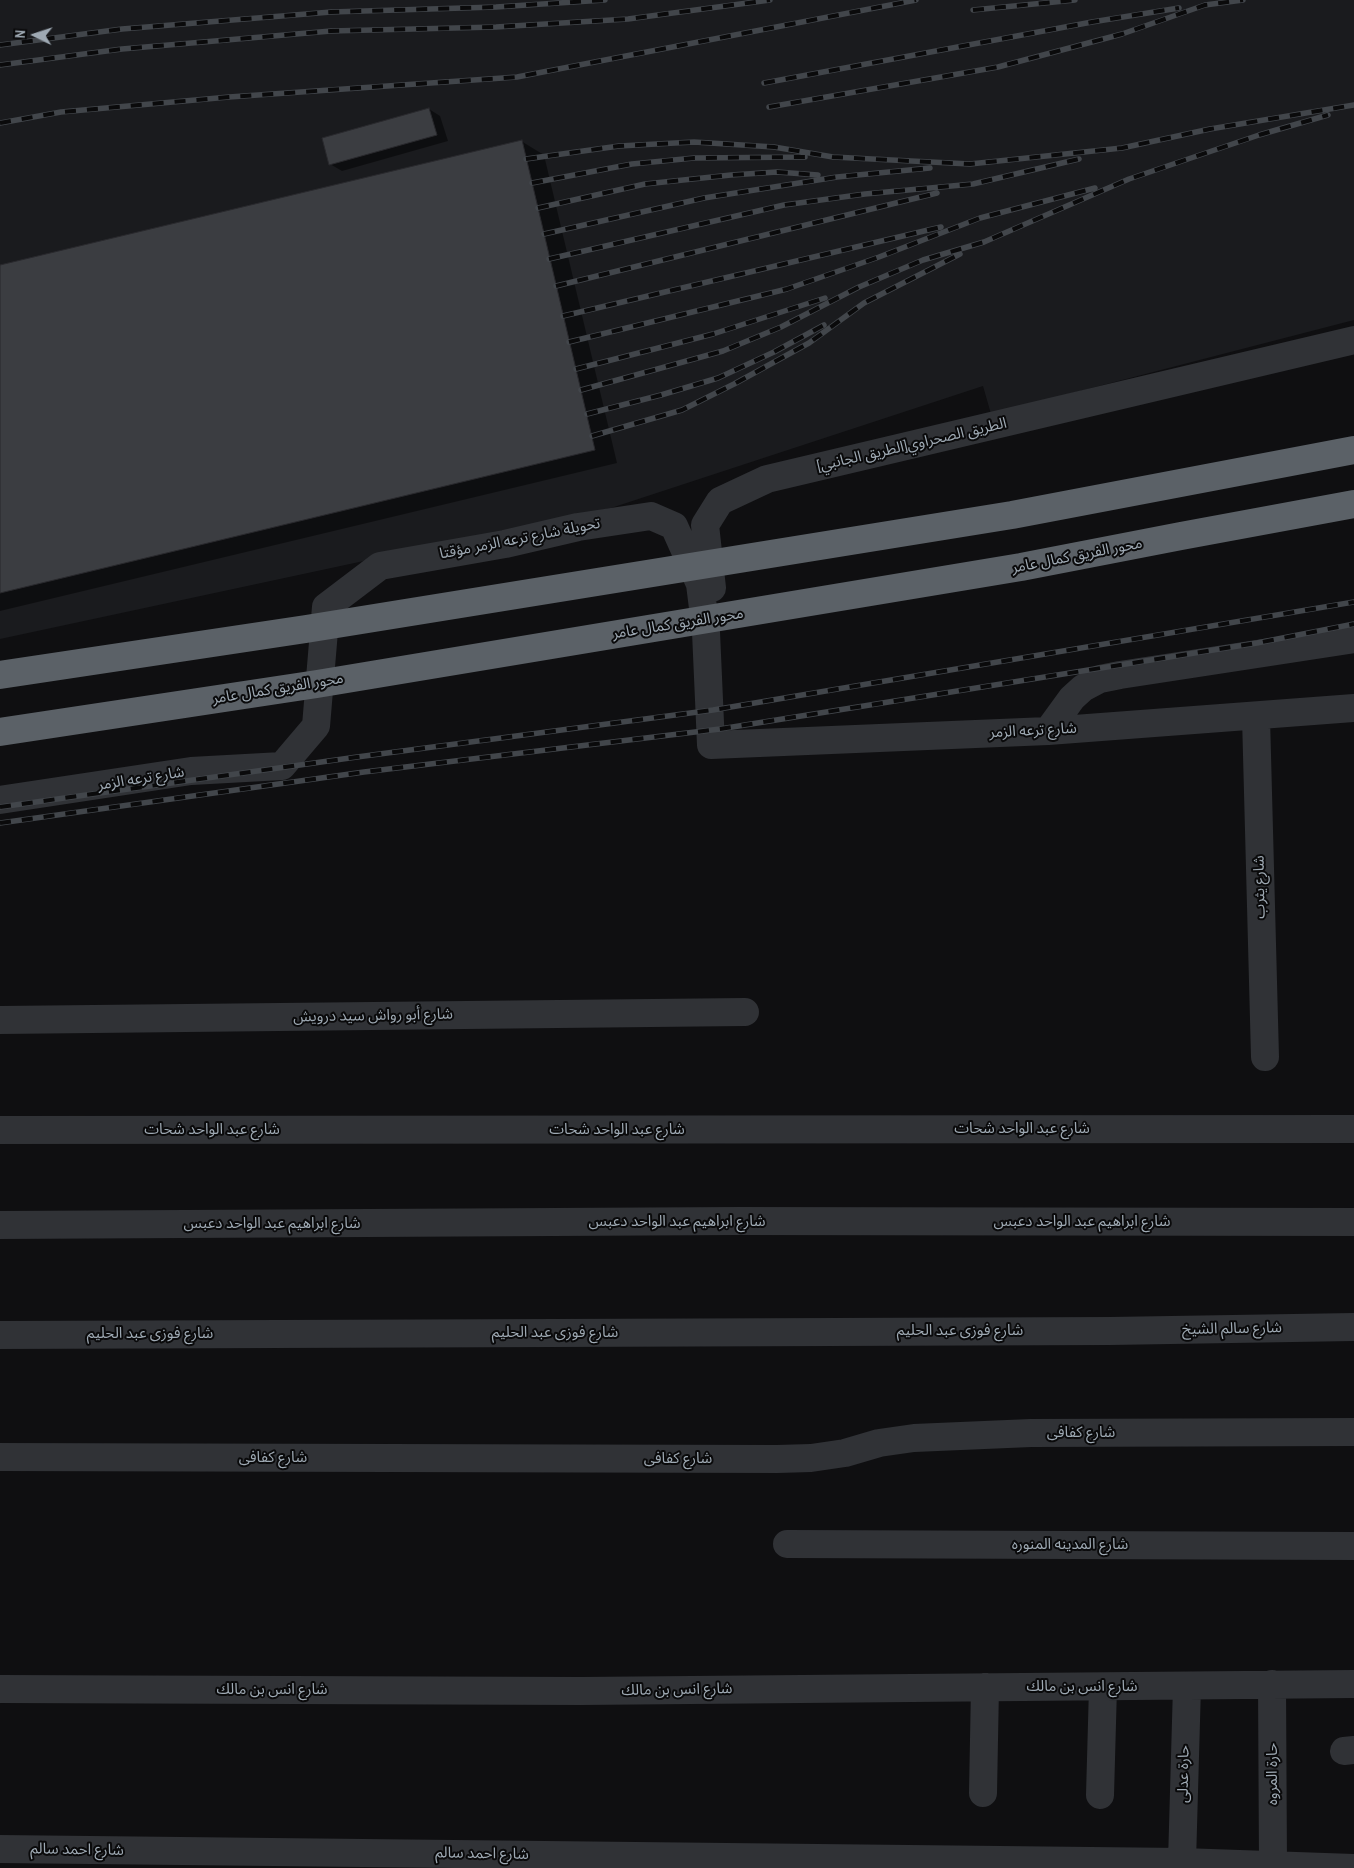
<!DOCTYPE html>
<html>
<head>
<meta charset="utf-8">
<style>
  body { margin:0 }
  #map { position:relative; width:1354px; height:1868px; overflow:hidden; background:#0f0f11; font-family:"Archivo Narrow",sans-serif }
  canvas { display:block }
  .north { position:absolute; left:10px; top:10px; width:50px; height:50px; -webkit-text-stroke:4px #0a0a0b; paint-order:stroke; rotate:274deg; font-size:14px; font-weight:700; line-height:20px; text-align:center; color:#9ea9b3 }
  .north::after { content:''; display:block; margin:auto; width:18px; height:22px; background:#9ea9b3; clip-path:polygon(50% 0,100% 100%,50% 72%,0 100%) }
</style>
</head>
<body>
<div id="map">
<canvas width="1354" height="1868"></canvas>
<div class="north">N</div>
</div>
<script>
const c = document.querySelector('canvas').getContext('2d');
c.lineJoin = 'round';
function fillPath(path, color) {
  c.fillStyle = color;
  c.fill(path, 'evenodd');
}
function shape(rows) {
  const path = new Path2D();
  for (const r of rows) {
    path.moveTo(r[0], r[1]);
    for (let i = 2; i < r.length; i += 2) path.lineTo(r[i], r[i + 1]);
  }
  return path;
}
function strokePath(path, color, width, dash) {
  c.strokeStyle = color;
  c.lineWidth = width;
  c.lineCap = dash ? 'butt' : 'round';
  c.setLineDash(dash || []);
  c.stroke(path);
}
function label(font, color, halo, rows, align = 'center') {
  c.font = font + ' "Archivo Narrow","Noto Sans Arabic",sans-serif';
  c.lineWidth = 4;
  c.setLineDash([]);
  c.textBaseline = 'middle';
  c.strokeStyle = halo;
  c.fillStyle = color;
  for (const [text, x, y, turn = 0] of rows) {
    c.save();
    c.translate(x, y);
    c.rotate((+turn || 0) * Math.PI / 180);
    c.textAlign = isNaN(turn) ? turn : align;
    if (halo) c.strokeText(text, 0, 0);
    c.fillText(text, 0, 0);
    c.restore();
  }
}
const built = shape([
  [0,0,1354,0,1354,320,991,414,983,386,611,508,0,639]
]);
const shadow = shape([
  [429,109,440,116,448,141,342,171,330,164],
  [521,141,544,155,617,463,0,611,0,267]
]);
const building = shape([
  [429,108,437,135,329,165,322,138,429,108],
  [522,140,595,450,0,593,0,265,522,140]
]);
const minor = shape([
  [712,588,705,525,720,501,767,479,1354,340],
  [1256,717,1265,1057],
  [1048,731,1072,698,1083,688,1100,679,1120,675,1354,639],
  [711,745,1048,731,1354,708],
  [0,800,191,771,282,766,316,726,326,607,380,566,505,544,578,527,651,516,674,526,700,584,706,632,711,745],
  [0,1020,745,1012],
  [0,1130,1354,1129],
  [0,1225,738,1221,1354,1222],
  [0,1335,1110,1331,1354,1327],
  [0,1457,777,1459,811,1458,845,1453,879,1443,914,1438,1031,1433,1354,1432],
  [787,1544,1354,1546],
  [1272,1684,1273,1865],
  [0,1689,581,1691,1354,1684],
  [1344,1751,1354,1750],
  [983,1793,985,1687],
  [1100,1795,1103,1687],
  [0,1849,1182,1862,1354,1868],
  [1182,1862,1187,1686]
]);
const rail = shape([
  [973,10,1075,0],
  [0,45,122,29,331,12,496,7,605,0],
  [0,65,122,49,331,31,496,27,628,19,770,0],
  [764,83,1092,22,1179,8],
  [769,107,998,67,1122,34,1205,5,1243,0],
  [0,123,61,112,229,97,517,77,916,0],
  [526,159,619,146,694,142,774,147,833,157,970,164,1122,148,1210,129,1354,105],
  [532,183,632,164,694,158,805,157],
  [538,208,645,184,731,175,777,172,818,175],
  [544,234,704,198,837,177,930,168],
  [549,259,784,205,865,194,973,184,1079,159],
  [556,286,937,193],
  [563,316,941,227],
  [569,342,787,289,879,257,980,218,1095,188],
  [576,369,713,334,825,298],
  [581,390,723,351,781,327,859,287,923,260,984,242,1129,179,1259,135,1328,115],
  [587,414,661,395,718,378,774,352,824,325],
  [592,436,682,410,734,384,809,343,864,303,960,254],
  [0,807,357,757,713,710,1354,602],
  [0,823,364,772,720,729,1257,643,1354,624]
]);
const highwayBridge = shape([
  [0,675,306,629,1012,515,1354,450],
  [0,732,317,684,1021,567,1181,536,1354,504]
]);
const streetNames = [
  ["الطريق الصحراوي[الطريق الجانبي]",912,445,-13],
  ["تحويلة شارع ترعه الزمر مؤقتا",520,539,-11],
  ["محور الفريق كمال عامر",1077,556,-11],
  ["محور الفريق كمال عامر",678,624,-9],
  ["محور الفريق كمال عامر",278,689,-9],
  ["شارع ترعه الزمر",1033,731,-3],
  ["شارع ترعه الزمر",141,779,-9],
  ["شارع يثرب",1260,887,-91],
  ["شارع أبو رواش سيد درويش",373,1016,-1],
  ["شارع عبد الواحد شحات",1022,1129],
  ["شارع عبد الواحد شحات",212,1130],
  ["شارع عبد الواحد شحات",617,1130],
  ["شارع ابراهيم عبد الواحد دعبس",677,1222],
  ["شارع ابراهيم عبد الواحد دعبس",1082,1222],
  ["شارع ابراهيم عبد الواحد دعبس",272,1224],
  ["شارع سالم الشيخ",1232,1329,-1],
  ["شارع فوزى عبد الحليم",960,1331],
  ["شارع فوزى عبد الحليم",555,1333],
  ["شارع فوزى عبد الحليم",150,1334],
  ["شارع كفافى",1081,1433],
  ["شارع كفافى",273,1458],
  ["شارع كفافى",678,1459],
  ["شارع المدينه المنوره",1070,1545],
  ["شارع انس بن مالك",1082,1687],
  ["شارع انس بن مالك",272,1690],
  ["شارع انس بن مالك",677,1690,-1],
  ["حارة عدلى",1184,1774,-89],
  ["حارة المروه",1273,1774,-90],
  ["شارع احمد سالم",77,1850,1],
  ["شارع احمد سالم",482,1854,1]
];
fillPath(built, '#1a1b1e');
fillPath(shadow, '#0007');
fillPath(building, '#3b3d41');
strokePath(building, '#29292d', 1);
strokePath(minor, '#303236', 28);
strokePath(rail, '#42464b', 5.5);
strokePath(rail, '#0a0a0b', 4, [11]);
strokePath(highwayBridge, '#5b6167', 28);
label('15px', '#9ea9b3', '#0a0a0b', streetNames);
</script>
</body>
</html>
